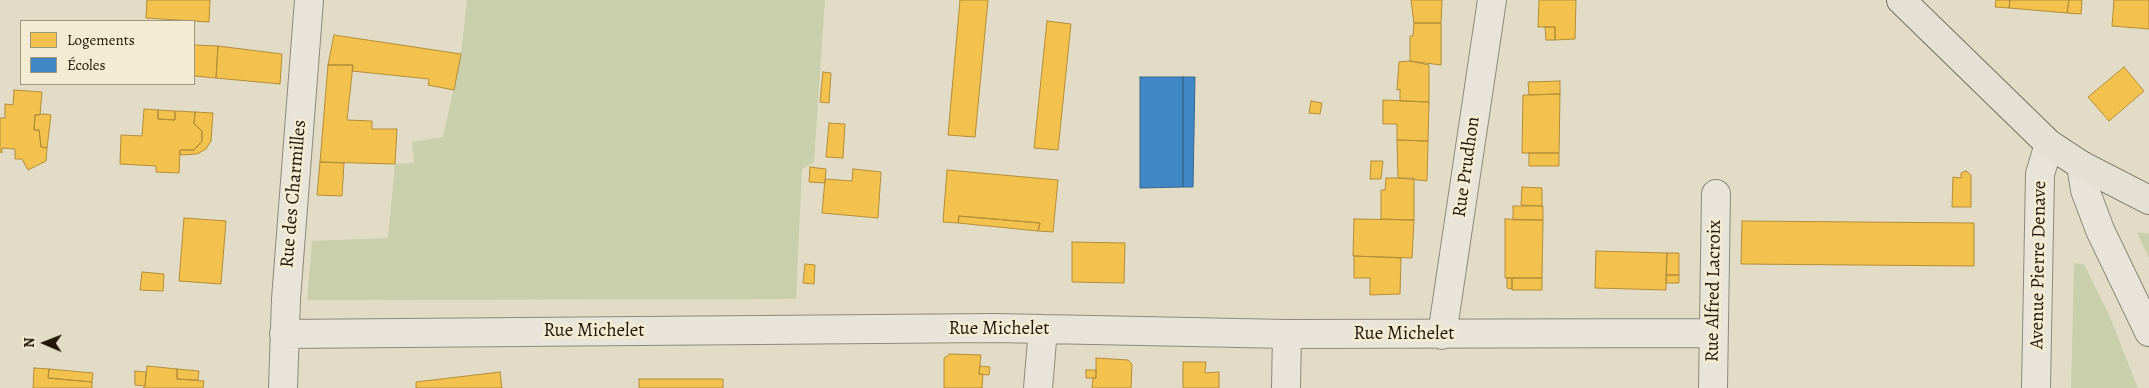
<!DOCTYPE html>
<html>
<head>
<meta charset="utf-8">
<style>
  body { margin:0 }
  #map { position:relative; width:2149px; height:388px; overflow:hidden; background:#e2dcc6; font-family:Alegreya,serif }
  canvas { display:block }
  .legend { position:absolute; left:20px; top:20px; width:175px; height:65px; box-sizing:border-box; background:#f3ecd3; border:1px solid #9f9681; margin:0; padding:6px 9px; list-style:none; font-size:15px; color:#211506 }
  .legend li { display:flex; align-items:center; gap:10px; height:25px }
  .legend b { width:25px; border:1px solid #9f9681 }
  .north { position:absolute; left:20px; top:318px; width:50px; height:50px; -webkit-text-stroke:4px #f3ecd3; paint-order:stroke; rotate:271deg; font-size:14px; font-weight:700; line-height:20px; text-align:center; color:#211506 }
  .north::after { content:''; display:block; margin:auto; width:18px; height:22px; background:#211506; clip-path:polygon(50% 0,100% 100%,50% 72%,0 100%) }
</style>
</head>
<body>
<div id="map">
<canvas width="2149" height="388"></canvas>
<ul class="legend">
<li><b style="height:14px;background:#f2c14e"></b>Logements</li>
<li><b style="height:14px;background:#3f88c5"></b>Écoles</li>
</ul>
<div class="north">N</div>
</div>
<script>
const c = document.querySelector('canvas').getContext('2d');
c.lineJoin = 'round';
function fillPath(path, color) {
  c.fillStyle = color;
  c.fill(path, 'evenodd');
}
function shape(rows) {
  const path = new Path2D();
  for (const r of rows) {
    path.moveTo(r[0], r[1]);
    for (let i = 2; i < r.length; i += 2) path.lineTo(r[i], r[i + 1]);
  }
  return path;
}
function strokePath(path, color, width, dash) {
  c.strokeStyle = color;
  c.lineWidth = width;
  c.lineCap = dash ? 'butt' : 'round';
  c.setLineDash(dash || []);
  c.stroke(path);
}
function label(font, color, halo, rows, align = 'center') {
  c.font = font + ' Alegreya,serif';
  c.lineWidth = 5;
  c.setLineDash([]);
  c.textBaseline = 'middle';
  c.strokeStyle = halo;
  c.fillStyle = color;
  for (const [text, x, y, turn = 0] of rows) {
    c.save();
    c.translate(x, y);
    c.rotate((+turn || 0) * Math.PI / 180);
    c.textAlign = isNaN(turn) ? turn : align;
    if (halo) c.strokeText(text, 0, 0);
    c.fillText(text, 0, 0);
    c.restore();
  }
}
const green = shape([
  [467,0,825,0,814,162,802,169,796,299,307,300,312,241,388,238,395,164,414,163,412,142,443,137,461,54],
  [2137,232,2149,234,2149,258],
  [2074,263,2084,264,2109,315,2138,388,2071,388]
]);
const homes = shape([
  [147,0,210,0,209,22,146,18,147,0],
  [960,0,988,0,975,137,948,135,960,0],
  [1411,0,1442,0,1441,23,1414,23,1411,0],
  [1539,0,1576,0,1575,39,1555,40,1555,27,1538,27,1539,0],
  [1996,0,2010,0,2009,8,1995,7,1996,0],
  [2010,0,2069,0,2067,13,2009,8,2010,0],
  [2069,0,2082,0,2081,14,2067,13,2069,0],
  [2114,0,2149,0,2149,29,2112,26,2114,0],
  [1047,21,1071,24,1058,150,1034,148,1047,21],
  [1414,23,1441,23,1441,65,1410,61,1410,36,1413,36,1414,23],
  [1545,27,1555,27,1555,40,1546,40,1545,27],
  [334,35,461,54,454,90,428,85,429,79,352,71,353,65,328,65,334,35],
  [194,45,218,46,216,78,194,76,194,45],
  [218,46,282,54,280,84,216,78,218,46],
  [1410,61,1429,65,1429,102,1400,101,1400,89,1397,90,1399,62,1410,61],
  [328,65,353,65,347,120,372,121,372,129,397,129,395,164,320,162,328,65],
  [2124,67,2144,91,2109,121,2088,97,2124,67],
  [823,72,831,73,829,103,820,102,823,72],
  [1560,81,1560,94,1529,95,1528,82,1560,81],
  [14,90,42,92,40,115,35,115,34,130,39,130,41,147,47,148,46,161,28,170,22,159,15,159,15,149,2,148,2,153,0,152,0,118,5,118,5,104,13,105,14,90],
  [1560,94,1559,153,1522,153,1523,95,1560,94],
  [1383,100,1429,102,1428,141,1397,140,1397,124,1383,124,1383,100],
  [1311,101,1322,103,1320,114,1309,113,1311,101],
  [144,109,158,110,158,119,175,120,175,111,195,112,194,124,202,131,202,141,194,150,180,150,179,173,156,172,156,166,120,164,121,135,142,136,144,109],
  [158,110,175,111,175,120,158,119,158,110],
  [195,112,213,113,211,141,206,149,197,154,180,155,180,150,194,150,202,141,202,131,194,124,195,112],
  [44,114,51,115,47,148,41,147,39,130,34,130,35,115,44,114],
  [829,123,845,124,843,158,826,157,829,123],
  [1397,140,1428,141,1427,181,1398,178,1397,140],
  [1529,153,1559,153,1559,166,1529,166,1529,153],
  [1371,161,1383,161,1381,179,1370,179,1371,161],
  [320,162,344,163,342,196,317,195,320,162],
  [810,167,826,169,825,183,809,182,810,167],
  [853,169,881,172,878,218,822,213,825,179,852,181,853,169],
  [947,170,1058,180,1053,232,1038,231,1040,223,959,216,958,223,943,222,947,170],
  [1966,171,1971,175,1971,207,1952,207,1953,177,1961,178,1961,173,1966,171],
  [1386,178,1414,178,1414,220,1381,219,1381,190,1385,190,1386,178],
  [1522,187,1542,188,1542,206,1521,205,1522,187],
  [1513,206,1543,206,1543,220,1513,220,1513,206],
  [959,216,1040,223,1038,231,958,223,959,216],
  [184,218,226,221,221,284,179,281,184,218],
  [1354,219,1414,220,1412,258,1353,256,1354,219],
  [1505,219,1543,220,1542,278,1505,278,1505,219],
  [1742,221,1974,223,1974,266,1741,264,1742,221],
  [1072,242,1125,243,1124,283,1072,282,1072,242],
  [1596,251,1667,253,1666,290,1595,288,1596,251],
  [1667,253,1679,253,1679,275,1666,275,1667,253],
  [1354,256,1401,258,1400,294,1370,295,1370,278,1354,278,1354,256],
  [805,264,815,265,814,284,803,283,805,264],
  [142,272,164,274,163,291,140,290,142,272],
  [1666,275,1679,275,1679,283,1666,283,1666,275],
  [1507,278,1512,278,1512,289,1507,288,1507,278],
  [1512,278,1542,278,1542,290,1512,290,1512,278],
  [950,354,981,355,979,374,983,374,982,388,944,388,944,358,950,354],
  [1096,358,1128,360,1132,364,1131,388,1092,388,1093,378,1096,378,1096,358],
  [1183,362,1206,362,1205,373,1219,372,1219,388,1183,388,1183,362],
  [147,366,177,369,177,379,204,381,203,388,143,388,145,386,147,366],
  [980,366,990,367,989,375,979,374,980,366],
  [34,368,49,369,48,378,92,382,92,388,33,388,34,368],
  [49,369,93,373,92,382,48,378,49,369],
  [177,369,199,371,198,380,177,379,177,369],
  [1086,370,1096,370,1096,378,1086,378,1086,370],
  [135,371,146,372,145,386,135,385,135,371],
  [500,372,502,388,416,388,416,382,500,372],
  [639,379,723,379,723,388,639,388,639,379]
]);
const schools = shape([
  [1140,77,1183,77,1183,187,1140,188,1140,77],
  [1183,77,1195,77,1193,187,1183,187,1183,77]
]);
const minor = shape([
  [2081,165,2085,190,2100,230,2149,332],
  [284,334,995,328,1287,334,1713,333],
  [1442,335,1492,0],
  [283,388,286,299,309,0],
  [1038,388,1043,329],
  [1286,388,1287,334],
  [1713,388,1716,194],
  [2036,388,2040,174,2049,144]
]);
const major = shape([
  [1901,0,2049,144,2081,165,2149,200]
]);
const streetNames = [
  ["Rue Prudhon",1467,167,-82],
  ["Rue des Charmilles",294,194,-85],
  ["Avenue Pierre Denave",2039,265,-89],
  ["Rue Alfred Lacroix",1714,291,-89],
  ["Rue Michelet",999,329],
  ["Rue Michelet",594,331],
  ["Rue Michelet",1404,334]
];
fillPath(green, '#c9cfaa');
fillPath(homes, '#f2c14e');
strokePath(homes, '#b38d38', 1);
fillPath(schools, '#3f88c5');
strokePath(schools, '#36668c', 1);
strokePath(minor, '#8e897b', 30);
strokePath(major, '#736e61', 30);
strokePath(minor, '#e8e4da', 28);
strokePath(major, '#e4e0d4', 28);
label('19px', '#211506', '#f3ecd3', streetNames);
</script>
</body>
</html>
